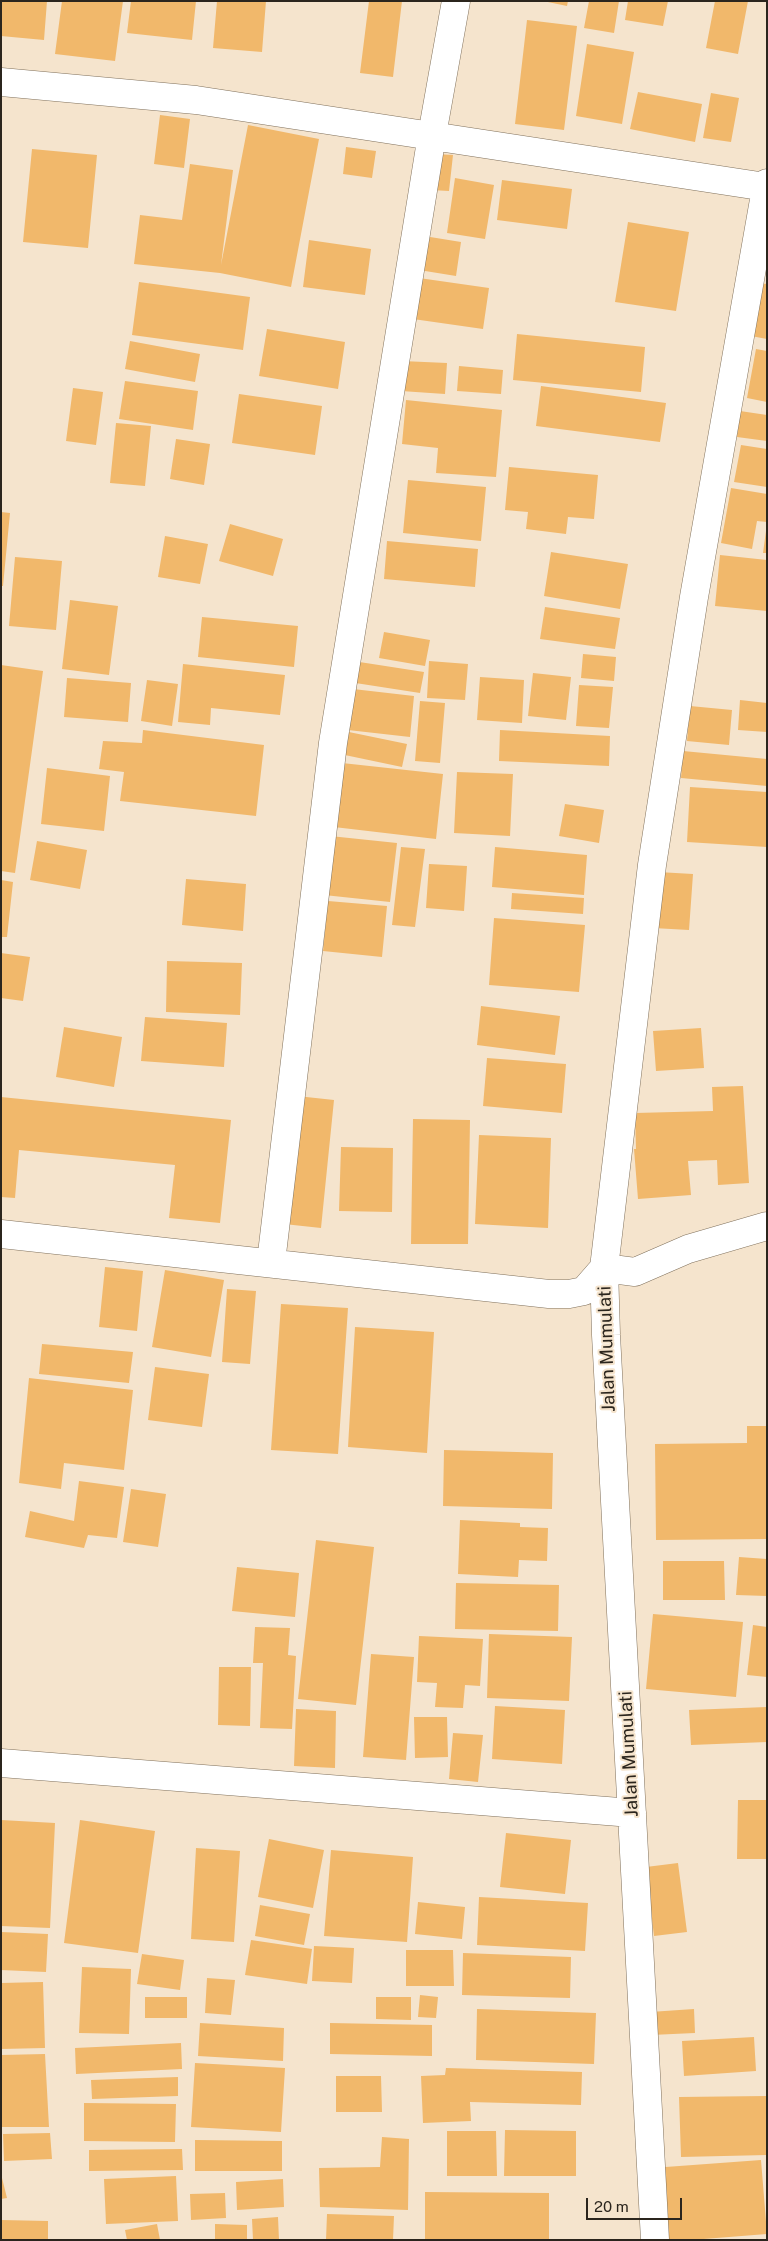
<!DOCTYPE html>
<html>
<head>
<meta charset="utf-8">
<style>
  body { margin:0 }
  #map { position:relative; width:768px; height:2241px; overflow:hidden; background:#f5e4cd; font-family:"Public Sans",sans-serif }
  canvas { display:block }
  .frame { position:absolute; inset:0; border:2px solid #2b251d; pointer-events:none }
  .scale { position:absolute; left:586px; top:2198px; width:96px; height:22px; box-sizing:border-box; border:2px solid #2b251d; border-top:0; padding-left:6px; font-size:15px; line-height:18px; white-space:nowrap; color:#2b251d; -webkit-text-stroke:4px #f5e4cd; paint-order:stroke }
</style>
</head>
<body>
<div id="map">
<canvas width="768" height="2241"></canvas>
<div class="frame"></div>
<div class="scale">20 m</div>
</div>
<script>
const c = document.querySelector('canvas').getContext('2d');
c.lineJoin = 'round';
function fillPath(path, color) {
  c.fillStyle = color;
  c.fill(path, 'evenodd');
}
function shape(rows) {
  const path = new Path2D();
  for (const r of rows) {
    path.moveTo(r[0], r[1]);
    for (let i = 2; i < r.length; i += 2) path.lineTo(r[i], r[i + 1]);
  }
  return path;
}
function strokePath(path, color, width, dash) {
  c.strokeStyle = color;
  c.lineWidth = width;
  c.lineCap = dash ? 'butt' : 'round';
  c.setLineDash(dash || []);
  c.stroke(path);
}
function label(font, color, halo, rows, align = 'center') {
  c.font = font + ' "Public Sans",sans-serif';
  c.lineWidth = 4;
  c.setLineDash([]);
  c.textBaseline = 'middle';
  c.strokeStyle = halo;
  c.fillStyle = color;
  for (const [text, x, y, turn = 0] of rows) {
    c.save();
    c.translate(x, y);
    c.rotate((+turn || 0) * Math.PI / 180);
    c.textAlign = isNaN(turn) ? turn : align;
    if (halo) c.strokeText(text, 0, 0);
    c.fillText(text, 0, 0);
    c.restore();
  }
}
const building = shape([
  [1,1,47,1,44,40,1,36],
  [62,1,123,1,115,61,55,54],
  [131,1,196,1,192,40,127,33],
  [217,1,266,1,262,52,213,48],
  [369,1,402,1,393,77,360,73],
  [543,1,568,1,567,6],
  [589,1,619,1,614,33,584,28],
  [628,1,668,1,663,26,625,20],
  [715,1,748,1,738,54,706,48],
  [527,20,577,26,564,130,515,124],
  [587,44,634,52,622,124,576,116],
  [638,92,702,104,695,142,630,129],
  [711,93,739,98,731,142,703,138],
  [160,115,190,119,184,168,154,164],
  [248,125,319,139,291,287,220,273,134,264,140,215,182,220,190,164,233,170,221,265],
  [346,147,376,151,372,178,343,174],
  [32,149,97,155,88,248,23,242],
  [435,154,453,155,449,191,431,190],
  [455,178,494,185,485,239,447,233],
  [502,180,572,189,567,229,497,220],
  [628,222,689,232,676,311,615,302],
  [424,236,461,242,456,276,419,270],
  [309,240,371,249,365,295,303,287],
  [419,278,489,288,483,329,413,319],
  [139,282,250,297,243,350,132,335],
  [760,283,767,284,767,339,751,336],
  [267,329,345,342,338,389,259,376],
  [517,334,645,347,641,392,513,380],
  [130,341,200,354,195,382,125,369],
  [756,349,767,351,767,402,747,398],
  [402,361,447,363,445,394,401,391],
  [459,366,503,370,501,394,457,391],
  [125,381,198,391,193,430,119,419],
  [541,386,666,403,660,442,536,426],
  [73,388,103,392,96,445,66,441],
  [239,394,322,406,315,455,232,443],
  [406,400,502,410,496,477,436,473,438,448,402,444],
  [740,411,767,415,767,441,737,437],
  [116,423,151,426,145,486,110,483],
  [176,439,210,444,204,485,170,479],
  [741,445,767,449,767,487,734,482],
  [509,467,598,475,594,519,568,517,566,534,526,529,528,512,505,510],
  [408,480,486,487,481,541,403,533],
  [731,488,767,494,767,522,757,521,752,549,721,543],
  [1,512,10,513,3,586,1,586],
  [230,524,283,539,273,576,219,561],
  [766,531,767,531,767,553,763,553],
  [165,536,208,544,200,584,158,577],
  [387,541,478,549,475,587,384,579],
  [551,552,628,564,620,609,544,596],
  [720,555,767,560,767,611,715,606],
  [15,557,62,561,56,630,9,626],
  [70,600,118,606,109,675,62,669],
  [545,607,620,618,615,649,540,639],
  [202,617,298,626,294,667,198,657],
  [384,632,430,640,425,666,379,658],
  [583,654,616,657,614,681,581,678],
  [353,661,424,672,420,693,349,682],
  [429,661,468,664,465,700,427,698],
  [183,664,285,675,280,715,211,708,210,725,178,722],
  [1,665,43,671,15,873,1,871],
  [533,673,571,677,566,720,528,716],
  [480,677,524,680,522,723,477,720],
  [67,678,131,683,128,722,64,717],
  [147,680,178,684,172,726,141,721],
  [579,685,613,687,609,728,576,726],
  [353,689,414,696,410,737,348,730],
  [740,700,767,703,767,732,738,730],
  [420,701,445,703,440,763,415,761],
  [690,706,732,710,729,745,687,741],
  [143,730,264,745,256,816,120,801,124,772,99,769,103,741,142,743],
  [500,730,610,736,609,766,499,761],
  [344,731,407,744,402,767,340,754],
  [683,751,767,759,767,786,681,778],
  [342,763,443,774,436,839,334,827],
  [47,768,110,776,104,831,41,824],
  [457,772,513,774,510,836,454,833],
  [690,787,767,792,767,847,687,842],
  [565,804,604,810,599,843,559,836],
  [330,836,397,843,390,902,324,895],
  [37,841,87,850,80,889,30,880],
  [401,847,425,849,415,927,392,925],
  [495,847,587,855,584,895,492,887],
  [429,864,467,866,464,911,426,908],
  [658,872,693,874,689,930,653,928],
  [186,879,246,884,243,931,182,925],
  [1,880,13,882,7,937,1,937],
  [512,893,584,898,583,914,511,909],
  [328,901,387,906,382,957,323,951],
  [494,918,585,925,579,992,489,985],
  [1,953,30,957,23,1001,1,998],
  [167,961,242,963,240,1015,166,1012],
  [481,1006,560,1016,555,1055,477,1045],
  [145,1017,227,1023,224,1067,141,1061],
  [64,1027,122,1037,114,1087,56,1077],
  [701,1028,704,1068,656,1071,653,1031],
  [487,1058,566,1064,562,1113,483,1106],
  [743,1086,749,1183,718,1185,717,1160,688,1161,691,1195,638,1199,634,1149,636,1149,635,1113,713,1111,712,1087],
  [297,1096,334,1100,321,1228,284,1224],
  [1,1097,231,1120,220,1223,169,1218,175,1165,19,1150,15,1198,1,1197],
  [413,1119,470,1120,468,1244,411,1244],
  [479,1135,551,1138,548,1228,475,1224],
  [341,1147,393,1148,392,1212,339,1211],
  [105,1267,143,1271,137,1331,99,1327],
  [165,1270,224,1280,211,1357,152,1347],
  [227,1289,256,1291,250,1364,222,1362],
  [281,1304,348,1308,338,1454,271,1450],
  [355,1327,434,1332,427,1453,348,1447],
  [42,1344,133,1352,129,1383,39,1374],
  [155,1367,209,1374,202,1427,148,1420],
  [29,1378,133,1390,124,1470,64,1463,61,1489,19,1483],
  [747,1426,767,1426,767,1539,656,1540,655,1444,747,1443],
  [444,1450,553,1453,552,1509,443,1506],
  [79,1481,124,1487,117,1538,88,1535,84,1548,25,1537,30,1511,74,1521],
  [131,1489,166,1494,158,1547,123,1542],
  [460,1520,520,1523,520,1527,548,1528,547,1561,519,1560,518,1577,458,1574],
  [316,1540,374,1547,356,1705,298,1699],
  [739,1557,767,1559,767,1596,736,1595],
  [663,1561,724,1561,725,1600,663,1600],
  [237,1567,299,1573,295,1617,232,1611],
  [456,1583,559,1585,558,1631,455,1629],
  [653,1614,743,1622,736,1697,646,1689],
  [753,1625,767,1627,767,1677,747,1675],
  [255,1627,290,1628,288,1655,296,1656,292,1729,260,1728,263,1663,253,1663],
  [489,1634,572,1637,569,1701,487,1698],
  [419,1636,483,1639,480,1686,465,1685,463,1708,435,1707,437,1683,417,1682],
  [371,1654,414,1657,406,1760,363,1757],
  [219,1667,251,1667,250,1726,218,1725],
  [495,1706,565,1710,562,1764,492,1759],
  [767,1707,767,1742,691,1745,689,1710],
  [296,1709,336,1711,335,1768,294,1766],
  [414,1717,447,1717,448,1757,415,1758],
  [453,1733,483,1735,478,1782,449,1779],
  [738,1800,767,1800,767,1859,737,1859],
  [1,1820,55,1823,50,1928,1,1926],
  [80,1820,155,1831,138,1953,64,1943],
  [506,1833,571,1840,565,1894,500,1887],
  [269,1839,324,1850,313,1908,258,1897],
  [196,1848,240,1851,234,1942,191,1939],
  [331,1850,413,1857,407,1942,324,1936],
  [678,1863,687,1932,654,1936,646,1867],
  [479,1897,588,1903,585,1951,477,1945],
  [418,1902,465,1907,462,1939,415,1934],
  [260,1905,310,1914,304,1945,255,1936],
  [1,1932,48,1934,46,1972,1,1970],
  [251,1940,312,1949,307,1984,245,1975],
  [314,1946,354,1948,352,1983,312,1981],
  [406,1950,453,1950,454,1986,406,1986],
  [463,1953,571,1957,570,1998,462,1995],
  [142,1954,184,1960,180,1990,137,1984],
  [82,1967,131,1969,129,2034,79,2033],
  [207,1978,235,1980,231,2015,205,2013],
  [43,1982,45,2048,1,2049,1,1983],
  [420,1995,438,1997,436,2018,418,2017],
  [145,1997,187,1997,187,2018,145,2018],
  [376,1997,411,1997,411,2020,376,2019],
  [477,2009,596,2013,594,2064,476,2060],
  [694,2009,695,2033,651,2035,650,2012],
  [200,2023,284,2028,283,2061,198,2056],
  [330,2023,432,2025,432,2056,330,2054],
  [754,2037,756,2071,684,2076,682,2041],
  [181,2043,182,2069,76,2074,75,2048],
  [45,2054,49,2127,1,2127,1,2055],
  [195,2063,285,2068,281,2132,191,2127],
  [446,2068,582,2072,581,2105,470,2102,471,2121,423,2123,421,2076,445,2075],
  [336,2076,381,2076,382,2112,336,2112],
  [178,2077,178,2096,92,2099,91,2080],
  [767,2096,767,2155,681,2157,679,2097],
  [84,2103,176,2104,175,2142,84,2141],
  [505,2130,576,2131,576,2176,504,2176],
  [447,2131,496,2131,497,2176,447,2176],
  [50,2133,52,2159,4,2161,3,2134],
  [382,2137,409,2139,408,2210,320,2207,319,2168,380,2167],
  [195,2140,282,2141,282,2171,195,2171],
  [182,2149,183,2170,89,2171,89,2150],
  [761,2160,767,2234,691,2240,657,2240,652,2168],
  [1,2174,7,2198,1,2199],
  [176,2176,178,2221,106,2224,104,2179],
  [283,2179,284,2207,237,2210,236,2182],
  [425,2192,549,2193,549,2240,425,2240],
  [225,2193,226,2218,191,2220,190,2194],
  [327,2214,394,2216,393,2240,326,2240],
  [278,2217,279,2240,253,2240,252,2219],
  [1,2220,48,2221,48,2240,1,2240],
  [157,2224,160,2240,127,2240,125,2230],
  [215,2224,247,2225,247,2240,215,2240]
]);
const minor = shape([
  [1,82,196,100,766,187],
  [1,1234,549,1294,569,1294,584,1291,604,1268],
  [271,1262,333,743,432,135,456,1],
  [604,1268,635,1272,688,1249,767,1226],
  [1,1763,632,1813],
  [655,2240,606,1335,604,1268,652,865,694,597,767,183]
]);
const streetNames = [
  ["Jalan Mumulati",607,1349,-92],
  ["Jalan Mumulati",629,1754,-93]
];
fillPath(building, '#f1b86b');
strokePath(minor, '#80715c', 29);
strokePath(minor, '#fff', 28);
label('18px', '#2b251d', '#f5e4cd', streetNames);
</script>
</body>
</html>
